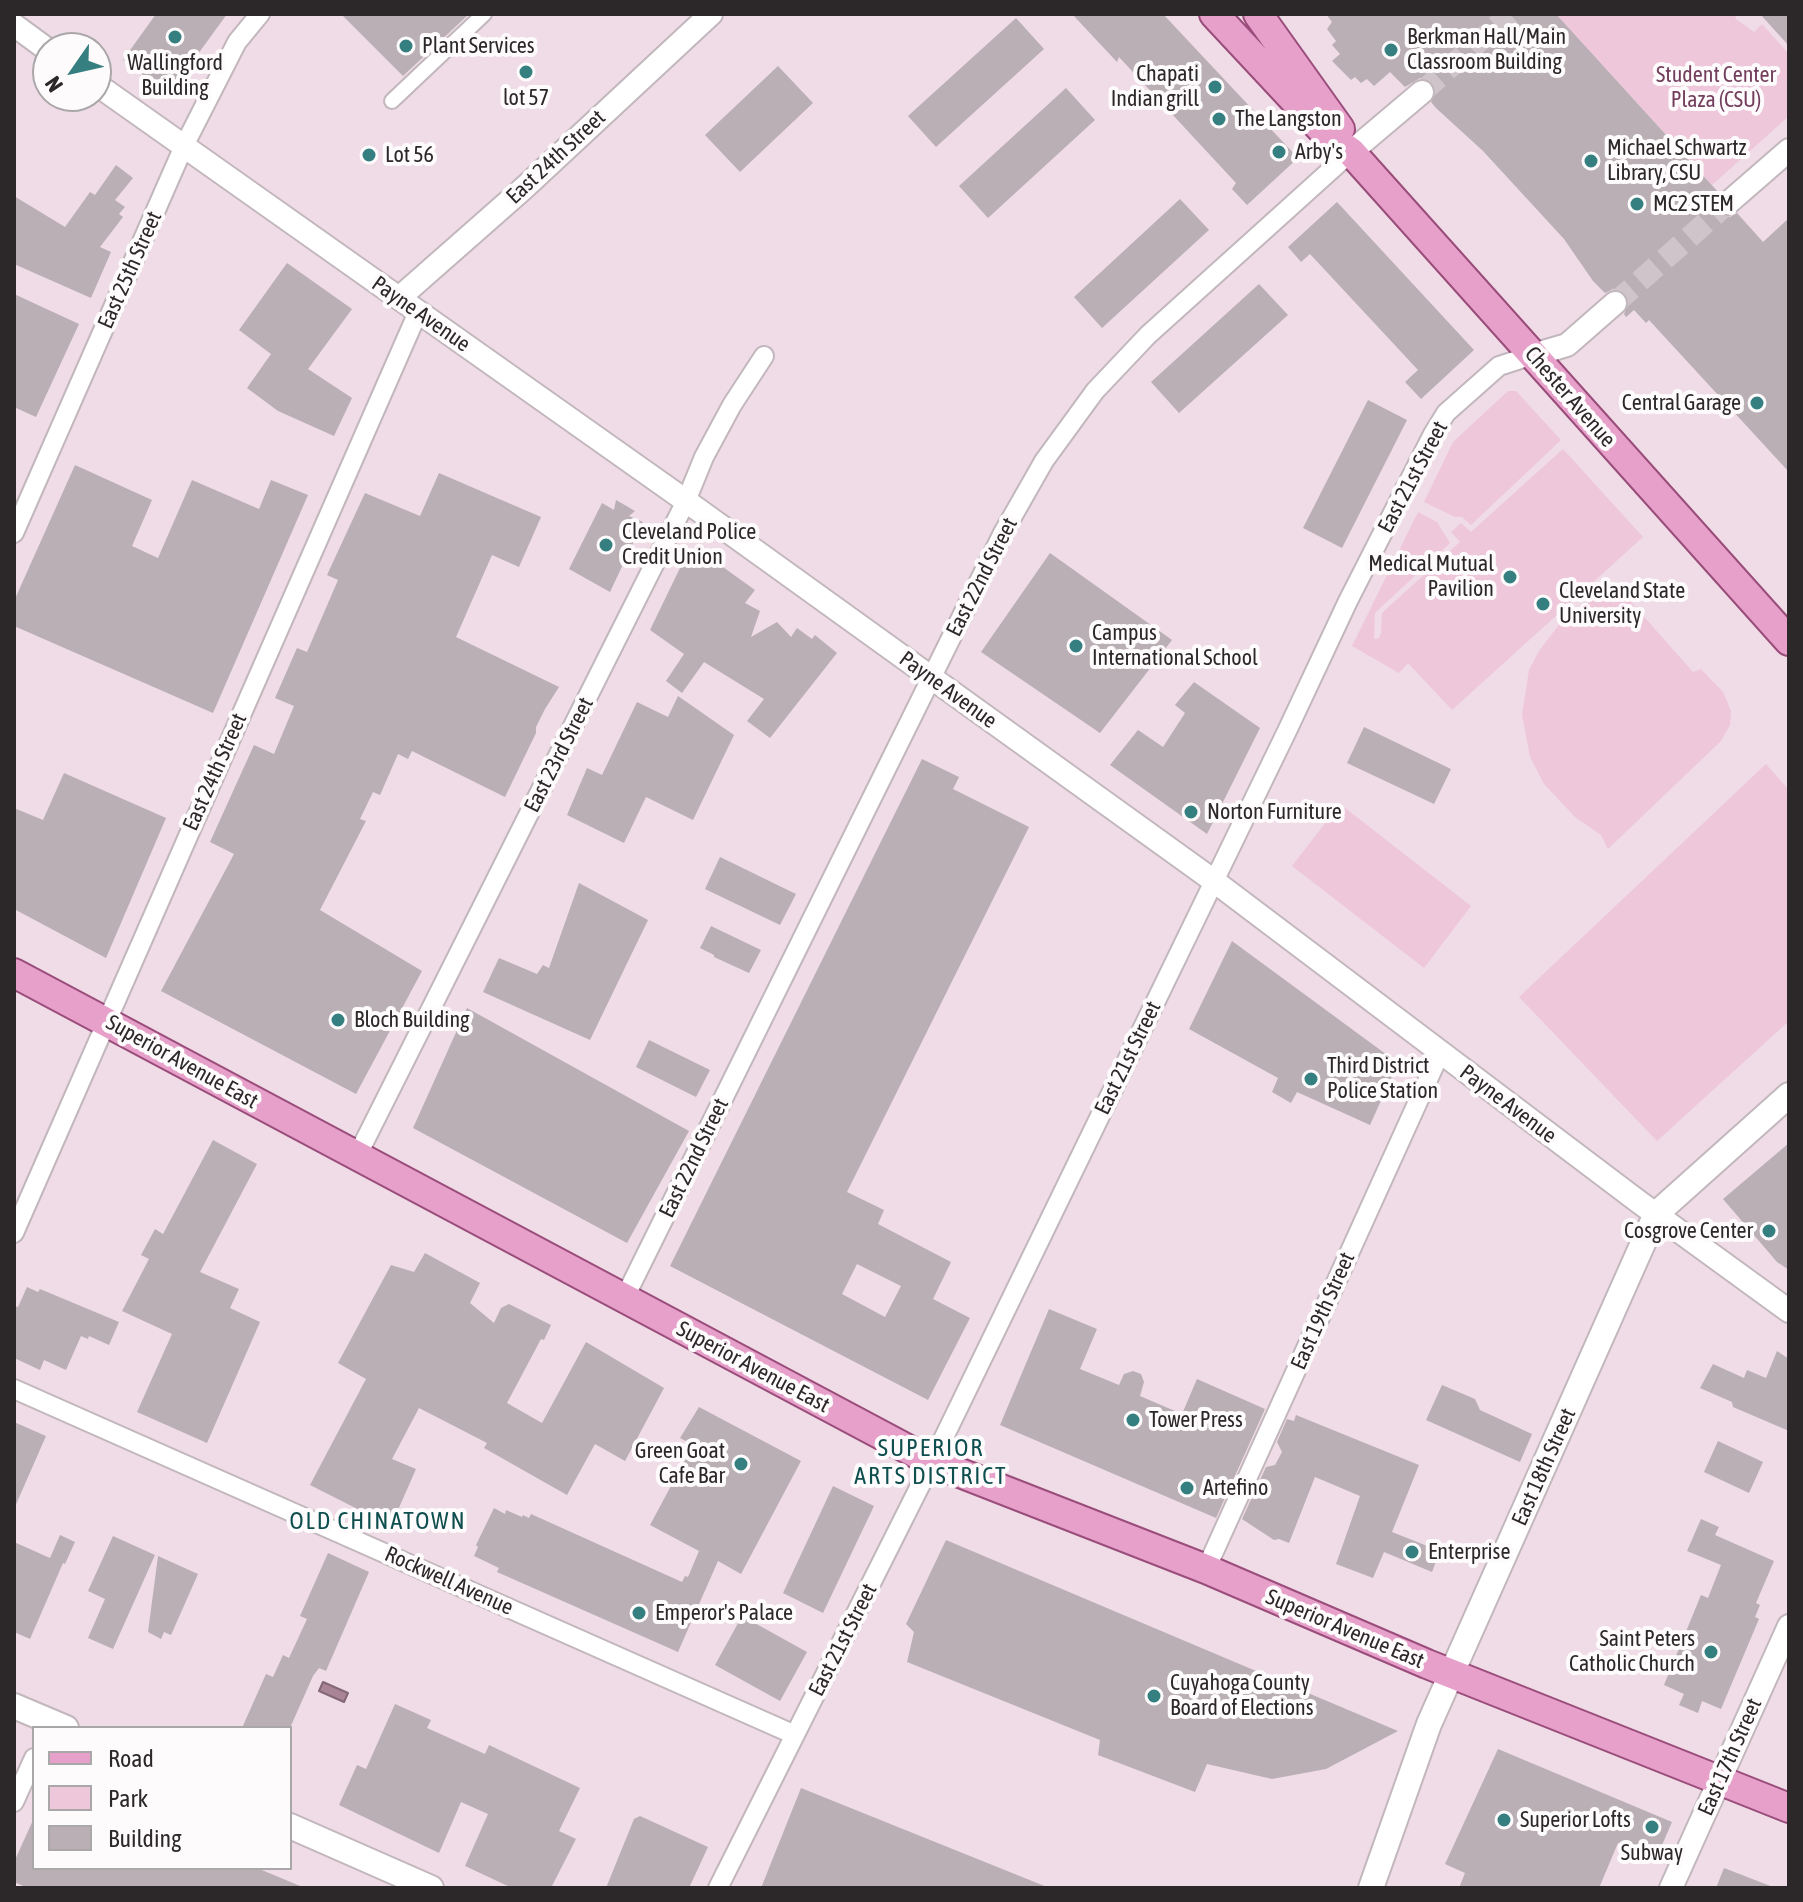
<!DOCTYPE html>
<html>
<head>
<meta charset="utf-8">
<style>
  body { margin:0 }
  #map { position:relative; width:1803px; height:1902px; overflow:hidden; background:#f7ebf1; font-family:"Asap Condensed",sans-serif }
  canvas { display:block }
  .frame { position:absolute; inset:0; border:16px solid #2c282a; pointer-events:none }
  .legend { position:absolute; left:32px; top:1726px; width:260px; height:144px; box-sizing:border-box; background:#fefbfc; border:2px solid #aaa7a8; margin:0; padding:10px 14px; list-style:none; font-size:24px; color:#2c282a }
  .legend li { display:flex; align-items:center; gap:16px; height:40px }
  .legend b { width:40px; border:2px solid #aaa7a8 }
  .north { position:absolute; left:32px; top:32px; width:80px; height:80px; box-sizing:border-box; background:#fefbfc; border:2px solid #aaa7a8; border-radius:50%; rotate:236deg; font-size:22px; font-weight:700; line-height:32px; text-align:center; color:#2c282a }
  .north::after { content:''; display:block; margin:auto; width:28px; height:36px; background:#367f80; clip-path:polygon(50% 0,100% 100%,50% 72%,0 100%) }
</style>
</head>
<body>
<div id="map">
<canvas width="1803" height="1902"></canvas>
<div class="frame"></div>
<ul class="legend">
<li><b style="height:10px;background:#e6a0ca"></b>Road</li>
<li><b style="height:22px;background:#eec7db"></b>Park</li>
<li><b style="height:22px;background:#baafb5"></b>Building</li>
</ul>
<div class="north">N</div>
</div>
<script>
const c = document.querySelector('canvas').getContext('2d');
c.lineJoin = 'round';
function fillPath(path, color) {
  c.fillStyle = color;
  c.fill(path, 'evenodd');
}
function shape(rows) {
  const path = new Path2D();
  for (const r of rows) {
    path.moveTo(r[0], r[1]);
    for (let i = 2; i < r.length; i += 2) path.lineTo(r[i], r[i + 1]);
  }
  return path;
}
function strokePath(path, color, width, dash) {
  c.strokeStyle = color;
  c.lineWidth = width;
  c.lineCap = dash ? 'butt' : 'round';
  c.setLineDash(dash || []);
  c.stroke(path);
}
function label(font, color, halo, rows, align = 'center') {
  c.font = font + ' "Asap Condensed",sans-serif';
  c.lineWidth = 8;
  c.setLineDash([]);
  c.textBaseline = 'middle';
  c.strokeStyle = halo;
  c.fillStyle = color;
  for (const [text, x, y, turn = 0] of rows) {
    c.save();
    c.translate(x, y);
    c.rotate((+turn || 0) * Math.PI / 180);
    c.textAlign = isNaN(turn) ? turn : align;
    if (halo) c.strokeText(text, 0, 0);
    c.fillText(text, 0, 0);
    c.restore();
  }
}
const built = shape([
  [15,14,1789,14,1789,1888,14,1888],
  [48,48,96,48,96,96,48,96],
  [34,1728,290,1728,290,1868,34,1868]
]);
const green = shape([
  [1561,14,1735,14,1736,19,1754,32,1762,24,1789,54,1789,116,1712,185,1558,16],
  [1508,391,1516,391,1561,440,1471,525,1462,517,1455,517,1424,502,1453,442],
  [1563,449,1643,537,1452,710,1408,663,1399,673,1352,646,1418,512,1437,522,1450,543,1375,613,1374,639,1379,638,1381,633,1382,613,1460,542,1451,532,1461,523,1471,532],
  [1615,584,1693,672,1701,669,1723,692,1731,711,1730,725,1721,741,1608,849,1601,835,1575,817,1544,784,1530,757,1522,715,1529,670,1539,651,1561,622],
  [1766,764,1789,790,1789,1021,1657,1141,1519,997],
  [1340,804,1471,906,1424,968,1292,866]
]);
const water = shape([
  [323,1682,348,1693,344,1702,319,1691,323,1682]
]);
const building = shape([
  [156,14,227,14,169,94,123,60],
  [341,14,469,14,403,76],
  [1072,14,1163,14,1298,158,1247,205,1232,189,1236,183,1119,57,1117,62],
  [1326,14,1556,14,1719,193,1714,205,1718,213,1730,217,1737,213,1763,242,1789,218,1789,472,1649,320,1646,323,1634,310,1626,317,1624,314,1629,301,1625,293,1613,289,1605,293,1593,281,1564,239,1483,151,1436,108,1431,102,1436,90,1432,82,1420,78,1405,87,1390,72,1374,86,1367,79,1361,83,1355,77,1351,80,1332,61,1340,54,1332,45,1336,41,1327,29,1332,22],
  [1760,14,1789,14,1789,46],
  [1016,18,1044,49,936,147,908,116],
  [778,66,813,103,740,172,705,135],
  [1066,88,1095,120,988,218,959,186],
  [116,165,133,178,115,200,125,207,119,214,123,217,100,247,111,252,91,298,14,264,14,196,65,227,90,192,95,195],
  [1180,199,1209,230,1102,328,1074,297],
  [1337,202,1474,350,1421,399,1405,382,1418,370,1310,254,1301,262,1288,247],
  [287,263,352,309,308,369,352,398,334,436,278,411,247,388,271,354,239,330],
  [1259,284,1288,315,1179,413,1151,382],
  [14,294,79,324,36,417,14,407],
  [1368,400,1407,420,1342,548,1303,528],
  [75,465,152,500,132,546,158,558,192,480,259,509,271,480,308,495,213,713,14,626,14,601],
  [439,473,541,517,519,567,492,555,456,637,559,687,545,709,536,727,536,733,505,797,412,751,408,759,398,754,380,795,373,792,360,819,366,821,320,910,422,971,356,1094,161,991,234,854,210,842,254,745,274,754,294,706,275,698,297,648,307,652,338,580,327,575,365,493,420,516],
  [616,500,635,511,629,516,643,522,610,592,569,569,602,503,614,510],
  [695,547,755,590,745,603,760,611,751,637,777,622,791,637,797,628,812,639,815,635,837,653,770,738,747,721,764,699,704,662,682,693,666,681,684,654,650,630,680,568],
  [1050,553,1172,640,1100,733,981,652],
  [1194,682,1260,728,1207,834,1110,765,1138,730,1163,747,1185,713,1175,705],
  [678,696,734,735,693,820,646,797,624,843,567,815,587,768,602,775,637,702,668,717],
  [1364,727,1451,769,1434,804,1347,763],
  [922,759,959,777,953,789,1029,827,847,1192,884,1210,878,1224,951,1262,933,1299,970,1318,928,1400,670,1266],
  [857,1264,901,1286,885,1317,842,1294],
  [64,773,166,818,106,958,14,909,14,808,43,820],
  [720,857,796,894,780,925,705,889],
  [579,883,648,920,590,1040,483,992,499,958,537,974,543,965,549,968],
  [711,926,761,950,749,973,714,957,714,955,700,948],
  [1232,941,1398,1063,1370,1125,1297,1092,1291,1103,1272,1092,1278,1078,1189,1029],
  [467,1008,689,1131,627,1243,413,1128],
  [649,1040,710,1070,696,1097,636,1067],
  [213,1140,257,1164,200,1272,239,1289,230,1308,260,1322,207,1443,137,1412,172,1334,122,1311,149,1259,141,1255,155,1229,163,1234],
  [1789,1143,1789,1270,1777,1262,1723,1199],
  [425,1253,480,1283,470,1303,494,1323,501,1308,509,1304,551,1325,544,1340,541,1339,507,1403,542,1423,586,1342,664,1388,625,1461,595,1444,567,1495,484,1448,487,1443,419,1408,392,1459,416,1469,391,1526,310,1485,366,1379,338,1363,391,1265,414,1272],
  [27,1287,38,1292,40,1289,119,1322,109,1345,89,1336,88,1339,81,1336,66,1370,44,1360,40,1370,14,1358,14,1306,18,1307],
  [1049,1309,1097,1329,1080,1369,1119,1385,1124,1374,1133,1371,1141,1374,1144,1382,1140,1396,1182,1414,1197,1379,1265,1409,1216,1518,1000,1425],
  [1777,1351,1789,1359,1789,1431,1733,1407,1732,1402,1700,1388,1713,1364,1744,1378,1747,1370,1766,1378],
  [1442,1385,1475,1399,1480,1410,1532,1434,1520,1462,1426,1420],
  [699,1407,801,1461,741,1574,718,1561,678,1652,497,1572,499,1568,474,1556,478,1547,476,1545,494,1508,505,1514,506,1510,522,1517,523,1515,529,1518,531,1514,682,1582,685,1576,688,1577,699,1551,650,1525,693,1445,680,1438],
  [1296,1415,1419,1465,1392,1532,1440,1551,1432,1572,1384,1552,1373,1578,1336,1564,1360,1496,1315,1477,1289,1543,1279,1539,1274,1540,1242,1519,1266,1467,1275,1465,1282,1452,1277,1442,1287,1419,1294,1421],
  [14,1422,46,1436,14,1509],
  [1718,1441,1763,1462,1749,1493,1704,1472],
  [833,1486,874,1506,823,1613,783,1593],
  [1701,1519,1719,1527,1715,1535,1774,1561,1756,1603,1760,1605,1755,1617,1759,1619,1721,1709,1702,1701,1698,1713,1679,1705,1684,1694,1664,1685,1701,1595,1708,1598,1721,1565,1687,1551],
  [60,1535,75,1542,65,1564,63,1563,30,1639,14,1632,14,1542,50,1558],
  [113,1536,155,1555,113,1649,88,1638,105,1599,88,1591],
  [946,1540,1398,1731,1326,1769,1272,1779,1207,1764,1195,1792,1098,1755,1100,1740,907,1662,914,1632,906,1624],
  [328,1553,369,1572,326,1671,319,1668,313,1676,290,1728,242,1728,266,1674,273,1677,283,1655,289,1658,307,1619,300,1616],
  [158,1556,198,1574,171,1635,164,1632,161,1639,148,1632],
  [742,1616,807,1652,780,1701,715,1665],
  [395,1704,431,1720,427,1728,485,1754,489,1745,580,1788,559,1831,576,1839,551,1888,512,1888,465,1866,488,1814,461,1802,439,1853,339,1805,357,1765,366,1769],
  [1498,1749,1672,1822,1656,1859,1618,1843,1599,1888,1459,1888,1465,1873,1445,1864],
  [801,1788,1047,1887,1046,1888,761,1888],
  [640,1816,708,1847,689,1888,606,1888,634,1819],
  [34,1818,34,1868,257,1868,305,1888,28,1888,14,1882,14,1862],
  [1724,1868,1773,1887,1773,1888,1716,1888]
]);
const tertiaryTunnel = shape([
  [1422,92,1510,14],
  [1615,303,1728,203]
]);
const pedestrian = shape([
  [392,101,484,14]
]);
const minor = shape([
  [14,533,184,146,237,42,260,14],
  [357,1156,686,501,704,457,732,405,764,356],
  [14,1233,418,312],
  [624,1299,1003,533,1044,461,1095,391,1148,335,1351,152],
  [14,1389,795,1735],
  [1206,1569,1440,1053],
  [14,1802,34,1758],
  [718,1888,932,1462,1287,731,1348,601,1433,434,1446,413,1499,366,1533,355]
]);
const tertiary = shape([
  [14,25,48,50],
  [96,84,686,501,1214,881,1639,1202,1789,1311],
  [1351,152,1422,92],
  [1728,203,1789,150],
  [399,298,524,188,711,14],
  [1533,355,1567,345,1615,303],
  [1671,1888,1789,1626]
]);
const secondary = shape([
  [14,1706,66,1728],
  [290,1826,431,1888],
  [1371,1888,1429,1724,1656,1214,1789,1095]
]);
const primary = shape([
  [1214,14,1326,134,1351,152,1789,641],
  [1258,14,1340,129],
  [14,973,932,1462,1206,1569,1427,1664,1789,1808]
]);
const markers = [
  [175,37,8,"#367f80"],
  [406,46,8,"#367f80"],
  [1391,50,8,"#367f80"],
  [526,72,8,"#367f80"],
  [1215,87,8,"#367f80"],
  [1219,119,8,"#367f80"],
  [1279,152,8,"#367f80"],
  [369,155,8,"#367f80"],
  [1591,161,8,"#367f80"],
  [1637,204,8,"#367f80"],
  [1757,403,8,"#367f80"],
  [606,545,8,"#367f80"],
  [1510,577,8,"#367f80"],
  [1543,604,8,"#367f80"],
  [1076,646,8,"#367f80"],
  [1191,812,8,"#367f80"],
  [338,1020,8,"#367f80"],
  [1311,1079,8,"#367f80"],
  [1769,1231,8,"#367f80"],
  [1133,1420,8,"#367f80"],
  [741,1464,8,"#367f80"],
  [1187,1488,8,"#367f80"],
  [1412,1552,8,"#367f80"],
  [639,1613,8,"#367f80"],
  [1711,1652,8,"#367f80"],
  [1154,1696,8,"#367f80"],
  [1504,1820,8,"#367f80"],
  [1652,1827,8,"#367f80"]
];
const poiNames = [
  ["Berkman Hall/Main",1407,37],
  ["Classroom Building",1407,62],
  ["Plant Services",422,46],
  ["Wallingford",175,63,"center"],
  ["Building",175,88,"center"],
  ["Chapati",1199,74,"right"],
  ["Indian grill",1199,99,"right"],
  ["lot 57",526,98,"center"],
  ["The Langston",1235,119],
  ["Michael Schwartz",1607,148],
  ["Library, CSU",1607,173],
  ["Arby's",1295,152],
  ["Lot 56",385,155],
  ["MC2 STEM",1653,204],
  ["Central Garage",1741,403,"right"],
  ["Cleveland Police",622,532],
  ["Credit Union",622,557],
  ["Medical Mutual",1494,564,"right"],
  ["Pavilion",1494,589,"right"],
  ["Cleveland State",1559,591],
  ["University",1559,616],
  ["Campus",1092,633],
  ["International School",1092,658],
  ["Norton Furniture",1207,812],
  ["Bloch Building",354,1020],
  ["Third District",1327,1066],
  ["Police Station",1327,1091],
  ["Cosgrove Center",1753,1231,"right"],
  ["Tower Press",1149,1420],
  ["Green Goat",725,1451,"right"],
  ["Cafe Bar",725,1476,"right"],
  ["Artefino",1203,1488],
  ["Enterprise",1428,1552],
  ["Emperor's Palace",655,1613],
  ["Saint Peters",1695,1639,"right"],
  ["Catholic Church",1695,1664,"right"],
  ["Cuyahoga County",1170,1683],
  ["Board of Elections",1170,1708],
  ["Superior Lofts",1520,1820],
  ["Subway",1652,1853,"center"]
];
const parkNames = [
  ["Student Center",1716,75],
  ["Plaza (CSU)",1716,100]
];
const streetNames = [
  ["East 24th Street",556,157,-43],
  ["East 25th Street",130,270,-66],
  ["Payne Avenue",421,314,35],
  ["Chester Avenue",1570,397,49],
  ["East 21st Street",1413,477,-62],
  ["East 22nd Street",982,577,-63],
  ["Payne Avenue",948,690,36],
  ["East 23rd Street",559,755,-63],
  ["East 24th Street",215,772,-66],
  ["East 21st Street",1128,1058,-64],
  ["Superior Avenue East",182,1062,29],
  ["Payne Avenue",1508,1104,37],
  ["East 22nd Street",694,1158,-64],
  ["East 19th Street",1323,1311,-66],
  ["Superior Avenue East",753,1367,28],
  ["East 18th Street",1544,1467,-66],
  ["Rockwell Avenue",449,1581,24],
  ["Superior Avenue East",1345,1629,23],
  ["East 21st Street",843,1640,-63],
  ["East 17th Street",1730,1757,-66]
];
const neighbourhoodNames = [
  ["SUPERIOR",931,1448],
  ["ARTS DISTRICT",931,1476],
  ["OLD CHINATOWN",378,1521]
];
fillPath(built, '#f0dce6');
fillPath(green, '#eec7db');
fillPath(water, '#a98497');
strokePath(water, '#846876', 2);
fillPath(building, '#baafb5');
strokePath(tertiaryTunnel, '#cec4c9', 22, [22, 11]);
strokePath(pedestrian, '#c2b7bc', 18);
strokePath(minor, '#c2b7bc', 22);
strokePath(tertiary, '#c2b7bc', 26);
strokePath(secondary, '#c2b7bc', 28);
strokePath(primary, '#9a4d7b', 32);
strokePath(pedestrian, '#fff', 14);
strokePath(minor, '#fff', 18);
strokePath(tertiary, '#fff', 22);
strokePath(secondary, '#fff', 24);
strokePath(primary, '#e6a0ca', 28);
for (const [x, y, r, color] of markers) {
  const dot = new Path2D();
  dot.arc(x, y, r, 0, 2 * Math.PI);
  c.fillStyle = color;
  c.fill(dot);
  strokePath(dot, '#fefbfc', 3);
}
label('22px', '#2c282a', '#fefbfc', poiNames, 'left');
label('22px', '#733f5c', '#fefbfc', parkNames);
label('22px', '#2c282a', '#fefbfc', streetNames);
c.letterSpacing = '2px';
label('24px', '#0f4e4e', '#fefbfc', neighbourhoodNames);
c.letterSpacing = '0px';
</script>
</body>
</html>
